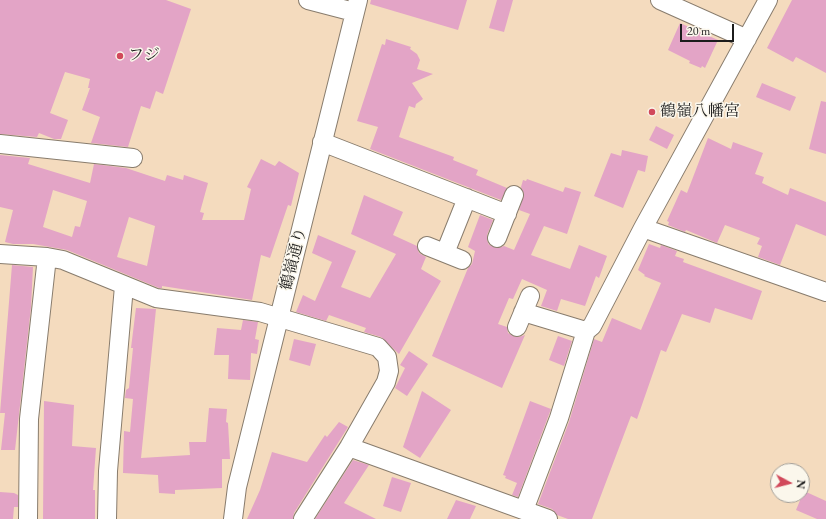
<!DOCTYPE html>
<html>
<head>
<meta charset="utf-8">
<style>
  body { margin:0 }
  #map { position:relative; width:826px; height:519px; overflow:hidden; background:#f4dbbe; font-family:"EB Garamond",serif }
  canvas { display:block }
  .north { position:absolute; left:770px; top:463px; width:40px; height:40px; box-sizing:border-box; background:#fbf7ec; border:1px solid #a29f99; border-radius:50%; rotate:97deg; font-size:11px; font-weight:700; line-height:16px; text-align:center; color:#1c1c1c }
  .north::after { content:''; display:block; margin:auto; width:14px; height:18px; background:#d1495b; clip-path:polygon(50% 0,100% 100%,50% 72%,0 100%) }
  .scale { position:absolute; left:680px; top:24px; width:54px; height:18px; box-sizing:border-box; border:2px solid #1c1c1c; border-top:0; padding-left:5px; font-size:12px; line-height:14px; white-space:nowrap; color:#1c1c1c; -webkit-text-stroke:3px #fbf7ec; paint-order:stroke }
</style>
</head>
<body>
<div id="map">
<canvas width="826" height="519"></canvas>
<div class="north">N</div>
<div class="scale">20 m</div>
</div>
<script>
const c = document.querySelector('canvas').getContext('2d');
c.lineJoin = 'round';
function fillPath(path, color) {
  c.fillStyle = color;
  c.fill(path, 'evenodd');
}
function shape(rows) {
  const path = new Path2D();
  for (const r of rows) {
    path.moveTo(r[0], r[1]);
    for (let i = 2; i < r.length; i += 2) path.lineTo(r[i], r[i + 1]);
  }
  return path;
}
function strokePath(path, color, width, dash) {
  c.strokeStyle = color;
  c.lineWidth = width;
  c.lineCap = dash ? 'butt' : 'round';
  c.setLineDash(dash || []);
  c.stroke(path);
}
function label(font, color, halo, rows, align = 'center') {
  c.font = font + ' "EB Garamond","Noto Serif JP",serif';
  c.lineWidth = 3;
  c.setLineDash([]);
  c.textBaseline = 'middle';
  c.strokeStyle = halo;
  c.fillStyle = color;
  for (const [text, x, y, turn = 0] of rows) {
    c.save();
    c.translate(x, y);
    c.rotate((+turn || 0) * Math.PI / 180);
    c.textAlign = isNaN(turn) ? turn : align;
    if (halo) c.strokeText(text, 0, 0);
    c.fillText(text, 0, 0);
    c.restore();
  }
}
const building = shape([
  [0,0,166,0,191,9,163,94,156,91,150,109,141,106,128,147,91,143,100,117,82,110,90,88,88,88,90,79,65,72,50,113,68,120,61,139,54,139,39,133,37,137,0,134],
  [371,0,467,0,458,30,370,4],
  [497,0,513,0,504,32,489,28],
  [792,0,826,0,826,73,796,57,793,62,767,48],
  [680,23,718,40,705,68,702,66,701,68,689,63,690,61,668,50],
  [386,39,411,47,410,49,417,54,420,60,417,69,433,74,412,83,423,99,416,104,415,108,409,106,399,137,454,157,453,160,478,170,476,175,507,188,501,200,370,149,378,127,357,121,382,44,385,45],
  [762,83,796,97,790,111,756,97],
  [821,101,826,102,826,154,809,149],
  [656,126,674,135,667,149,649,140],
  [708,138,731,149,733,142,763,153,755,174,764,177,762,183,788,195,790,188,826,202,826,236,796,224,780,265,758,257,762,246,757,244,760,238,725,225,717,243,686,230,685,232,668,225,669,222,667,221,681,190,687,193],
  [622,150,648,156,645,172,638,170,623,208,594,196,611,153,621,156],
  [0,155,30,158,28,164,90,183,94,164,126,168,165,181,167,175,183,180,184,175,208,183,200,212,204,213,202,220,244,220,251,189,247,187,261,159,275,166,279,161,299,173,291,206,288,205,270,258,261,255,252,300,162,286,162,288,159,288,67,250,33,244,13,244,5,242,13,210,0,207],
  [53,190,87,201,80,227,75,226,72,237,43,227],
  [129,217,155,226,147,266,117,257],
  [527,179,563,192,565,187,581,192,567,234,544,226,531,255,570,269,579,245,607,256,599,278,596,276,585,306,561,299,557,311,541,306,547,290,522,279,513,299,509,298,498,324,507,327,508,333,513,336,519,337,525,335,502,388,432,356,468,268,472,264,475,251,468,247,480,215,493,220,487,235,487,240,489,245,498,248,504,246,514,250,530,214,519,210,524,194,521,187,523,180,526,181],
  [364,195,403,212,393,235,417,246,419,253,426,257,421,269,441,281,399,354,381,337,364,332,366,328,329,315,326,321,296,312,303,295,315,301,332,262,312,253,318,235,356,251,341,287,370,298,396,254,351,234],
  [649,244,660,248,661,245,677,251,675,256,684,259,683,262,762,291,752,320,715,308,710,323,682,314,666,352,661,350,637,419,631,416,592,519,568,519,557,515,552,509,538,504,569,422,594,339,602,342,612,318,641,330,661,283,644,276,645,275,638,270],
  [12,265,33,267,31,307,15,450,1,450,5,413,0,413],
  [136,308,156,309,141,458,190,455,189,442,206,442,209,408,227,409,226,422,228,423,230,459,222,459,222,488,175,490,175,494,159,493,158,475,123,473,124,431,130,432,133,399,125,398,126,390,129,388,133,348,131,348],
  [243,320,258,322,255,339,259,340,257,354,251,353,250,380,228,379,229,355,214,355,217,328,241,330],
  [558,336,572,341,564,366,549,360],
  [294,339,316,344,310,366,289,360],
  [409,351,428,364,407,396,395,388,405,368,400,365],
  [422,391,451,410,420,458,403,447],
  [44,401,74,405,72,446,96,448,93,490,95,490,95,519,43,519],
  [530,401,551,409,518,497,512,495,517,483,505,478,506,476,503,475],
  [339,422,348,427,294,513,293,519,247,519,260,490,272,452,307,462,325,435,327,437],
  [353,460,369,465,344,503,376,519,315,519],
  [392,477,411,483,401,512,383,506],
  [804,491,826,501,826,519,817,519,796,510],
  [0,492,14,493,18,495,18,507,14,507,13,519,0,519],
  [456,500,476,506,470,519,447,519]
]);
const minor = shape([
  [308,0,354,12],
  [660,0,747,39],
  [322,142,507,214],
  [0,144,133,158],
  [643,228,826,292],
  [497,238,514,195],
  [427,246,462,260],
  [445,253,467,198],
  [0,254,47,257,63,260,156,298,260,312,378,347,387,357,389,371,386,382,349,447,303,519],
  [523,312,586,331],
  [517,327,530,296],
  [349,447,548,519],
  [524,510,559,418,586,331,592,326,643,228,768,0],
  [28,519,29,419,47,257],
  [107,519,108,471,124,286],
  [233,519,237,487,358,0]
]);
const markers = [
  [120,56,4,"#d1495b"],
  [652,112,4,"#d1495b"]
];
const poiNames = [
  ["フジ",128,56],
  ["鶴嶺八幡宮",660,112]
];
const streetNames = [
  ["鶴嶺通り",294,259,-76]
];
fillPath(building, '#e3a4c6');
strokePath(minor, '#887c6d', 20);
strokePath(minor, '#fff', 18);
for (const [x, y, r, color] of markers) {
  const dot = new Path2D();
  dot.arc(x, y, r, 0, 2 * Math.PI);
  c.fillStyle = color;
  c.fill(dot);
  strokePath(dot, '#fbf7ec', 1.5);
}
label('16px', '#1c1c1c', '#fbf7ec', poiNames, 'left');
label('16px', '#1c1c1c', '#fbf7ec', streetNames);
</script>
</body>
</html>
